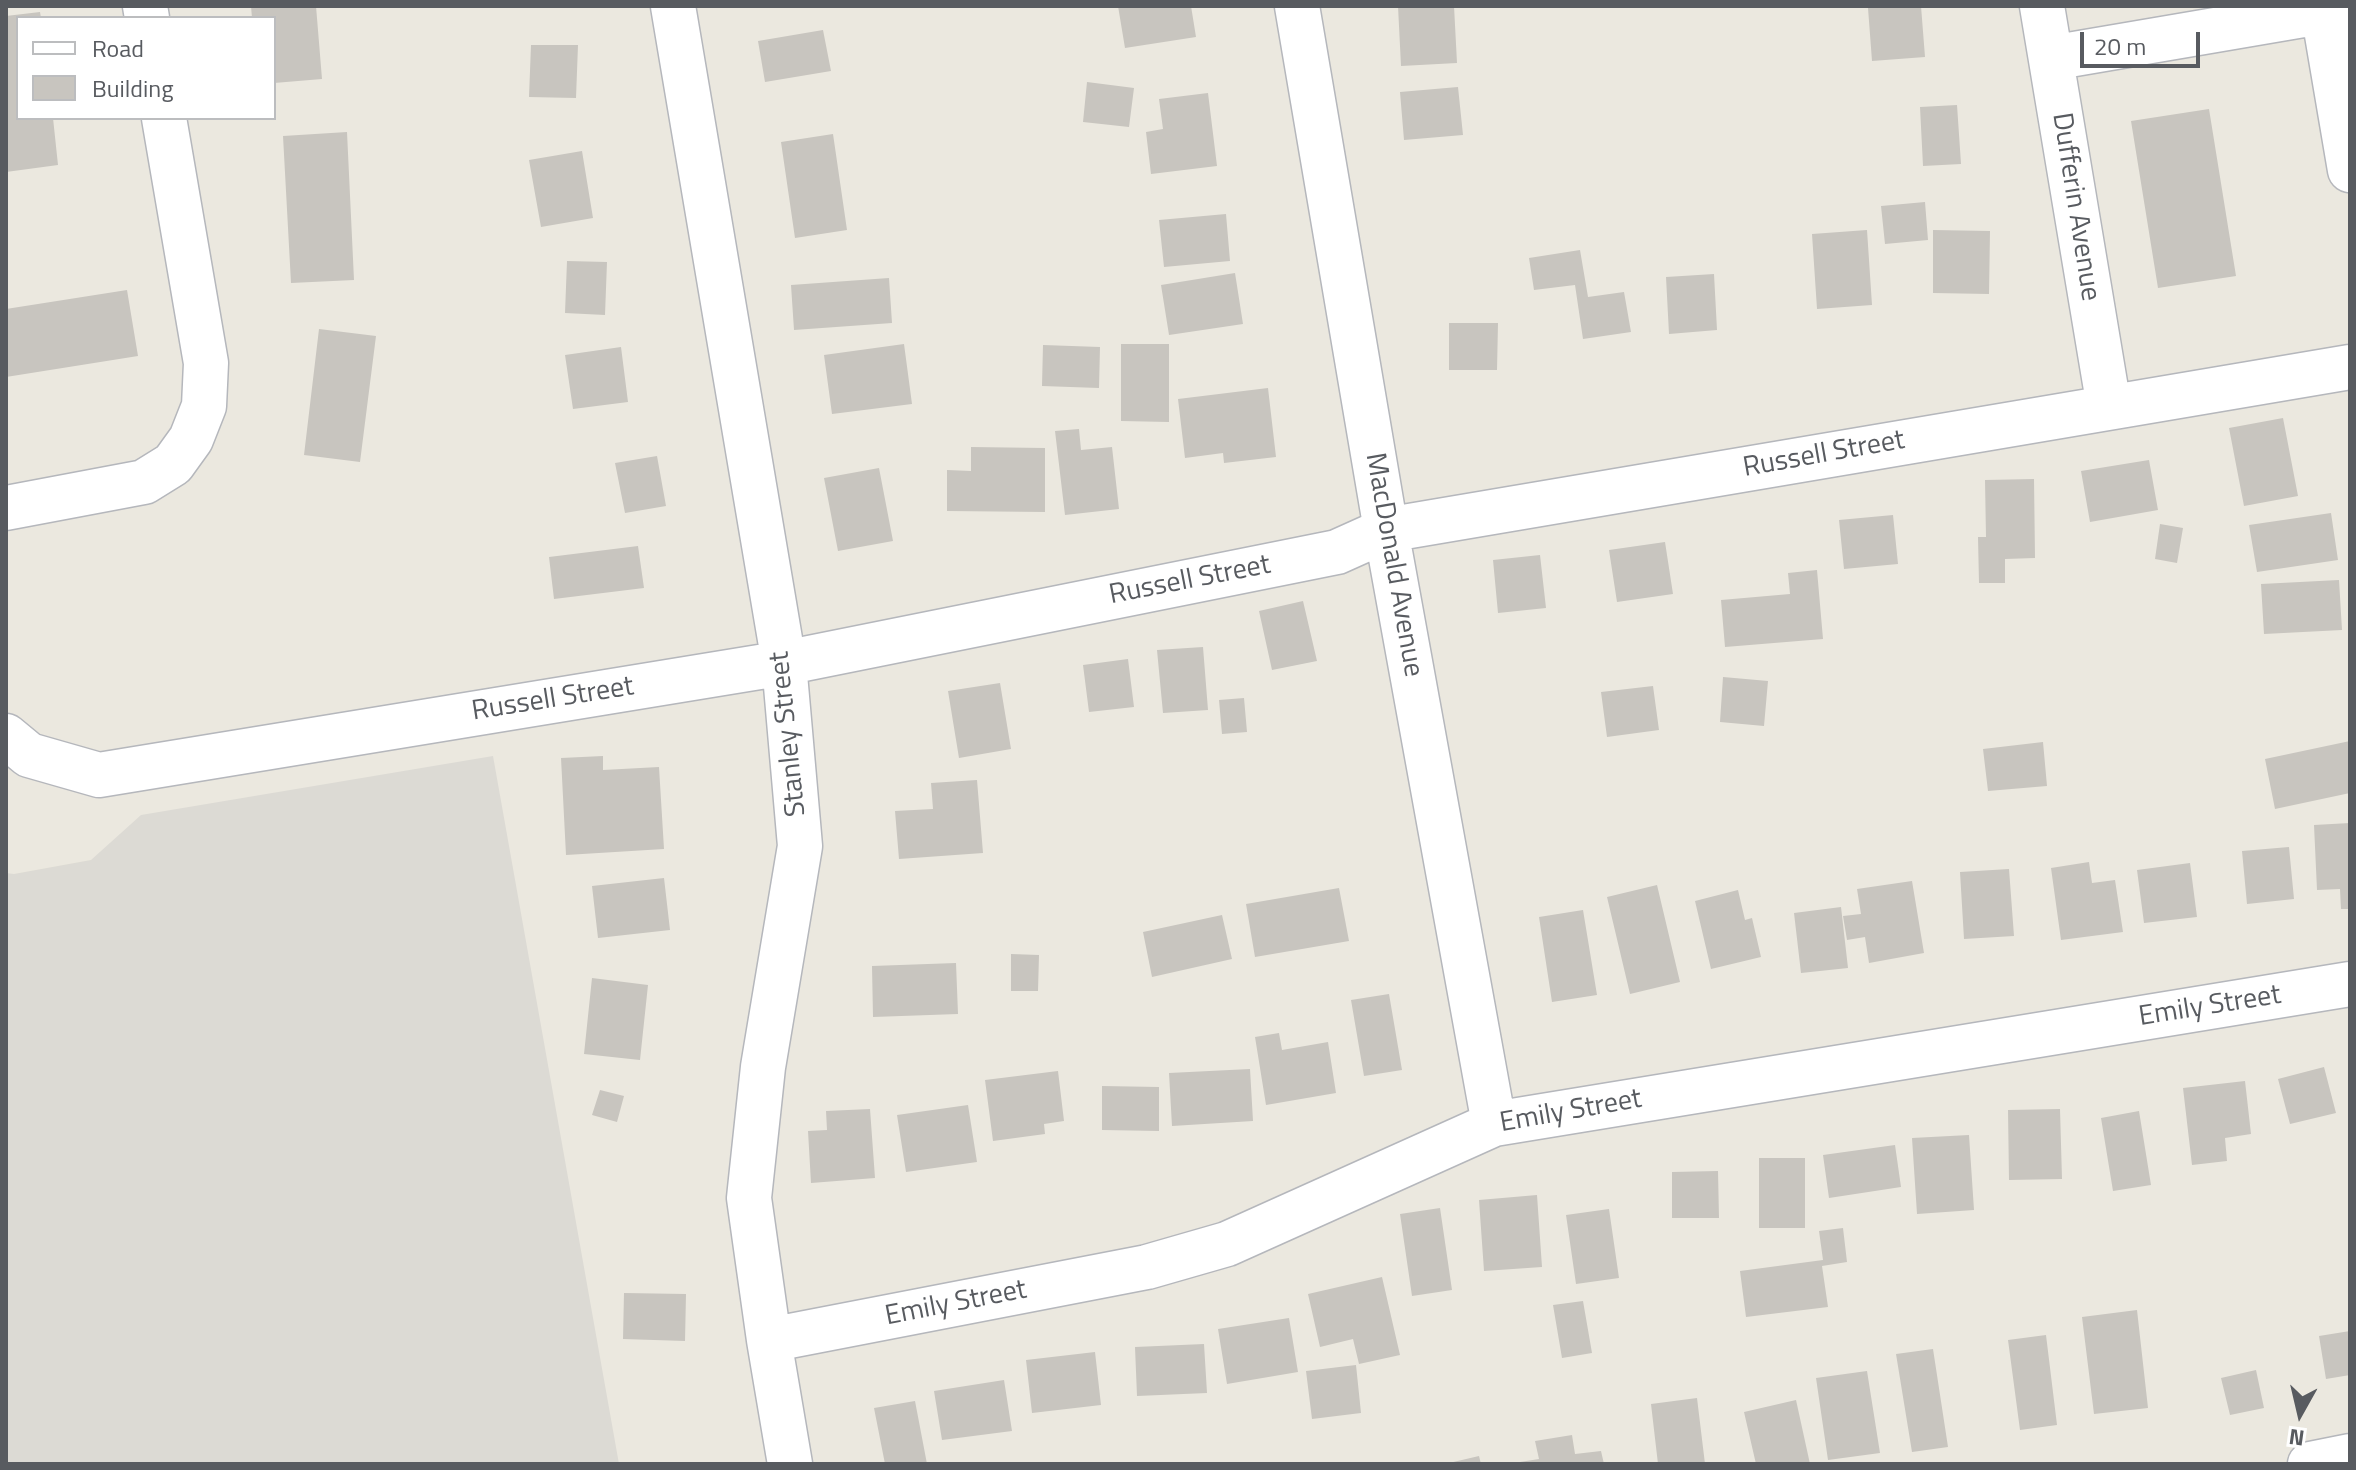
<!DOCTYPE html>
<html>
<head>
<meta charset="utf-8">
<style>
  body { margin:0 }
  #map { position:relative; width:2356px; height:1470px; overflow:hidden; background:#ebe8df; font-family:"Titillium Web",sans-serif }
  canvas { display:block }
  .frame { position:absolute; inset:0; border:8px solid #585b60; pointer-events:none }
  .legend { position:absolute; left:16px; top:16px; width:260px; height:104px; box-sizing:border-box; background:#fff; border:2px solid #bcbdbf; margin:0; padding:10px 14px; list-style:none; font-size:24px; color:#585b60 }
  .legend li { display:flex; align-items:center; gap:16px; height:40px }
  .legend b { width:40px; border:2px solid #bcbdbf }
  .north { position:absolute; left:2260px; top:1374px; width:80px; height:80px; -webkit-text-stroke:6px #fff; paint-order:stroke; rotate:188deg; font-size:22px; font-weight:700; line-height:32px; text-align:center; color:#585b60 }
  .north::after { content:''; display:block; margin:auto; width:28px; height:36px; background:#585b60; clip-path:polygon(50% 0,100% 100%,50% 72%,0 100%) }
  .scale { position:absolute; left:2080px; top:32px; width:120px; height:36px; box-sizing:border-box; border:4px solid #585b60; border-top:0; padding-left:10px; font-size:24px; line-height:28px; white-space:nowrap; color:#585b60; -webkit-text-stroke:6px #fff; paint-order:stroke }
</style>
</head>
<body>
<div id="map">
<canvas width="2356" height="1470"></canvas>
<div class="frame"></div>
<ul class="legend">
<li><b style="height:10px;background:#fff"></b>Road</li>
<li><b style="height:22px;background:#c8c5bf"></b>Building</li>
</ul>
<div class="north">N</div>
<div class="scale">20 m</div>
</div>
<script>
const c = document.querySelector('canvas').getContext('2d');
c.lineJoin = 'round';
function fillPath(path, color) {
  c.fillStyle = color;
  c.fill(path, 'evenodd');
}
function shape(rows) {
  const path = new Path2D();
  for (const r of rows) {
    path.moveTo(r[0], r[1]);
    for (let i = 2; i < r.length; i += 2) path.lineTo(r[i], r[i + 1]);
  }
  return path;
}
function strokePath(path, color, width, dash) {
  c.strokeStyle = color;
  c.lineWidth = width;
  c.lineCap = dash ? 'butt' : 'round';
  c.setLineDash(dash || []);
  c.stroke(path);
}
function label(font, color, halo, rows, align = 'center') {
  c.font = font + ' "Titillium Web",sans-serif';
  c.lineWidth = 6;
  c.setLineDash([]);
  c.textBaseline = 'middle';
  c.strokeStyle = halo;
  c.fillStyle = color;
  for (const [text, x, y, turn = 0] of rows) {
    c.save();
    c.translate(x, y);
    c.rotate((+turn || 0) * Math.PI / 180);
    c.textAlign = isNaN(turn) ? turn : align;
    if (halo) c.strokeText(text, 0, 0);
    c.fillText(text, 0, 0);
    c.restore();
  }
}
const industrial = shape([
  [493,756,619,1464,6,1464,6,873,14,874,91,860,141,815]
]);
const building = shape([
  [251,6,316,6,322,79,274,83,274,18,252,18],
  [1118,6,1191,6,1196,37,1125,48],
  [1398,6,1454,6,1457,63,1401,66],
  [1921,6,1925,57,1872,61,1868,8],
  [40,12,41,18,18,18,18,118,53,118,58,165,6,172,6,16],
  [823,30,831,71,765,82,758,41],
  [531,45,578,45,576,98,529,97],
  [1087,82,1134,88,1129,127,1083,122],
  [1458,87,1463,135,1404,140,1400,92],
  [1208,93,1217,166,1151,174,1146,132,1163,129,1159,99],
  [1957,105,1961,164,1923,166,1920,107],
  [2209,109,2236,276,2158,288,2131,121],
  [347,132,354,280,291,283,283,136],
  [833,134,847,230,795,238,781,142],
  [582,151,593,218,541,227,529,160],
  [1925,202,1928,240,1885,244,1881,206],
  [1226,214,1230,261,1164,267,1159,220],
  [1867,230,1872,305,1817,309,1812,234],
  [1933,230,1990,231,1989,294,1933,293],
  [1580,250,1588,297,1624,292,1631,332,1583,339,1575,285,1534,290,1529,258],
  [567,261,607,262,605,315,565,313],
  [1235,273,1243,324,1169,335,1161,285],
  [1714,274,1717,330,1669,334,1666,277],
  [889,278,892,323,794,330,791,285],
  [127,290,138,356,6,377,6,309],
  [1449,323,1498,323,1497,370,1449,370],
  [319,329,376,336,360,462,304,455],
  [904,344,912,404,832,414,824,355],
  [1121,344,1169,344,1169,422,1121,421],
  [1043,345,1100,347,1099,388,1042,386],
  [621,347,628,402,573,409,565,355],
  [1268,388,1276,457,1224,463,1223,453,1185,458,1178,399],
  [2283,418,2298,496,2244,506,2229,428],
  [1079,429,1081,450,1112,447,1119,509,1065,515,1055,431],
  [971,447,1045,448,1045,512,947,511,947,470,971,471],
  [657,456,666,506,625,513,615,463],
  [2149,460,2158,510,2090,522,2081,471],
  [879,468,893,541,838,551,824,478],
  [2034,479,2035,558,2005,559,2005,583,1979,583,1978,537,1986,537,1985,480],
  [2331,513,2338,560,2257,572,2249,525],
  [1893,515,1898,564,1844,569,1839,520],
  [2160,524,2183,528,2177,563,2155,559],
  [1665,542,1673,594,1617,602,1609,550],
  [638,546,644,588,554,599,549,557],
  [1540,555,1546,608,1498,613,1493,560],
  [1817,570,1823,639,1725,647,1721,600,1790,594,1788,573],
  [2339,580,2342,630,2264,634,2261,584],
  [1303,601,1317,661,1272,670,1259,611],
  [1203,647,1208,710,1163,713,1157,650],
  [1128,659,1134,707,1089,712,1083,665],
  [1723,677,1768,681,1764,726,1720,722],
  [1000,683,1011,749,959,758,948,691],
  [1653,686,1659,730,1607,737,1601,692],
  [1244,698,1247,732,1222,734,1219,700],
  [2350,741,2350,793,2275,809,2265,759],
  [2043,742,2047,786,1988,791,1983,749],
  [603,756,603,770,659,767,664,849,566,855,561,758],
  [977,780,983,853,899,859,895,811,933,809,931,783],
  [2350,823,2350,909,2341,909,2340,889,2317,890,2314,825],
  [2289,847,2294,899,2247,904,2242,851],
  [2089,862,2092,883,2115,880,2123,932,2061,940,2051,868],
  [2190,863,2197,917,2144,923,2137,870],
  [2009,869,2014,936,1964,939,1960,872],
  [664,878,670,930,598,938,592,886],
  [1912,881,1924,953,1869,963,1865,937,1847,940,1843,916,1861,914,1857,889],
  [1657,885,1680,982,1630,994,1607,897],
  [1339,888,1349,941,1255,957,1246,904],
  [1738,890,1745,920,1752,918,1761,957,1711,969,1695,901],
  [1841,907,1848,968,1801,973,1794,913],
  [1583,910,1597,995,1552,1002,1539,917],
  [1222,915,1232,959,1152,977,1143,932],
  [1011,954,1039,955,1038,991,1011,991],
  [956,963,958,1014,873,1017,872,966],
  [592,978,648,985,640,1060,584,1054],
  [1389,994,1402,1070,1364,1076,1351,1000],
  [1279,1033,1282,1050,1328,1042,1336,1093,1266,1105,1255,1037],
  [2324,1067,2336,1113,2290,1124,2278,1079],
  [1250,1069,1253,1121,1172,1126,1169,1073],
  [1058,1071,1064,1121,1044,1124,1045,1134,993,1141,985,1080],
  [2245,1081,2251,1134,2225,1138,2227,1161,2192,1165,2183,1088],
  [1102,1086,1159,1087,1159,1131,1102,1130],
  [600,1090,624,1096,617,1122,592,1115],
  [968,1105,977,1162,906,1172,897,1115],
  [870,1109,875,1178,811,1183,808,1131,827,1130,826,1111],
  [2060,1109,2062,1179,2009,1180,2008,1110],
  [2139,1111,2151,1185,2113,1191,2101,1118],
  [1969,1135,1974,1210,1917,1214,1912,1138],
  [1895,1145,1901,1187,1829,1198,1823,1155],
  [1759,1158,1805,1158,1805,1228,1759,1228],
  [1718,1171,1719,1218,1672,1218,1672,1172],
  [1537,1195,1542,1267,1484,1271,1479,1200],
  [1440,1208,1452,1290,1412,1296,1400,1214],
  [1609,1209,1619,1278,1576,1284,1566,1215],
  [1843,1228,1847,1262,1822,1266,1828,1307,1746,1317,1740,1271,1823,1260,1819,1231],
  [1382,1277,1400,1355,1359,1364,1353,1339,1320,1347,1308,1294],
  [624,1293,686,1294,685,1341,623,1339],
  [1583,1301,1592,1353,1562,1358,1553,1305],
  [2137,1310,2148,1408,2094,1414,2082,1317],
  [1289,1318,1298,1372,1227,1384,1218,1329],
  [2350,1331,2350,1375,2326,1379,2319,1336],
  [2046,1335,2057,1425,2020,1430,2008,1340],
  [1204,1344,1207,1393,1137,1396,1135,1347],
  [1933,1349,1948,1447,1912,1452,1896,1354],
  [1095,1352,1101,1405,1032,1413,1026,1360],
  [1356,1365,1361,1413,1312,1419,1306,1371],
  [2256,1370,2264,1408,2230,1415,2221,1378],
  [1867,1371,1880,1453,1828,1460,1816,1378],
  [1004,1380,1012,1431,942,1440,934,1391],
  [1697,1398,1705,1464,1658,1464,1651,1404],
  [1796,1400,1810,1464,1756,1464,1744,1412],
  [915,1401,927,1464,885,1464,874,1408],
  [1572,1435,1575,1454,1601,1451,1604,1464,1520,1464,1520,1462,1539,1459,1535,1441],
  [1479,1456,1481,1464,1449,1464,1449,1463]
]);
const minor = shape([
  [145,6,147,18],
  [673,6,784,663,800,846,763,1067,749,1198,769,1340,790,1464],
  [1297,6,1386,530,1494,1124],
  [2042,6,2109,407],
  [2323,11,2350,170],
  [2051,58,2350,7],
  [6,508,144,482,173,464,191,439,204,406,206,363,164,118],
  [6,736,29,755,99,775,784,663,1337,552,1386,530,2350,367],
  [769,1340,1147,1267,1227,1244,1494,1124,2350,984],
  [2310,1464,2350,1456]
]);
const streetNames = [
  ["Dufferin Avenue",2075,207,81],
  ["Russell Street",1824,455,-10],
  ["MacDonald Avenue",1393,565,80],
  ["Russell Street",1190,581,-11],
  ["Russell Street",553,700,-9],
  ["Stanley Street",789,734,-96],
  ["Emily Street",2210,1007,-9],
  ["Emily Street",1571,1112,-10],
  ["Emily Street",956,1304,-11]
];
fillPath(industrial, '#dcdad4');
fillPath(building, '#c8c5bf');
strokePath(minor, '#b5b7bc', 47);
strokePath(minor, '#fff', 44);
label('28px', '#585b60', '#fff', streetNames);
</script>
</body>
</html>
